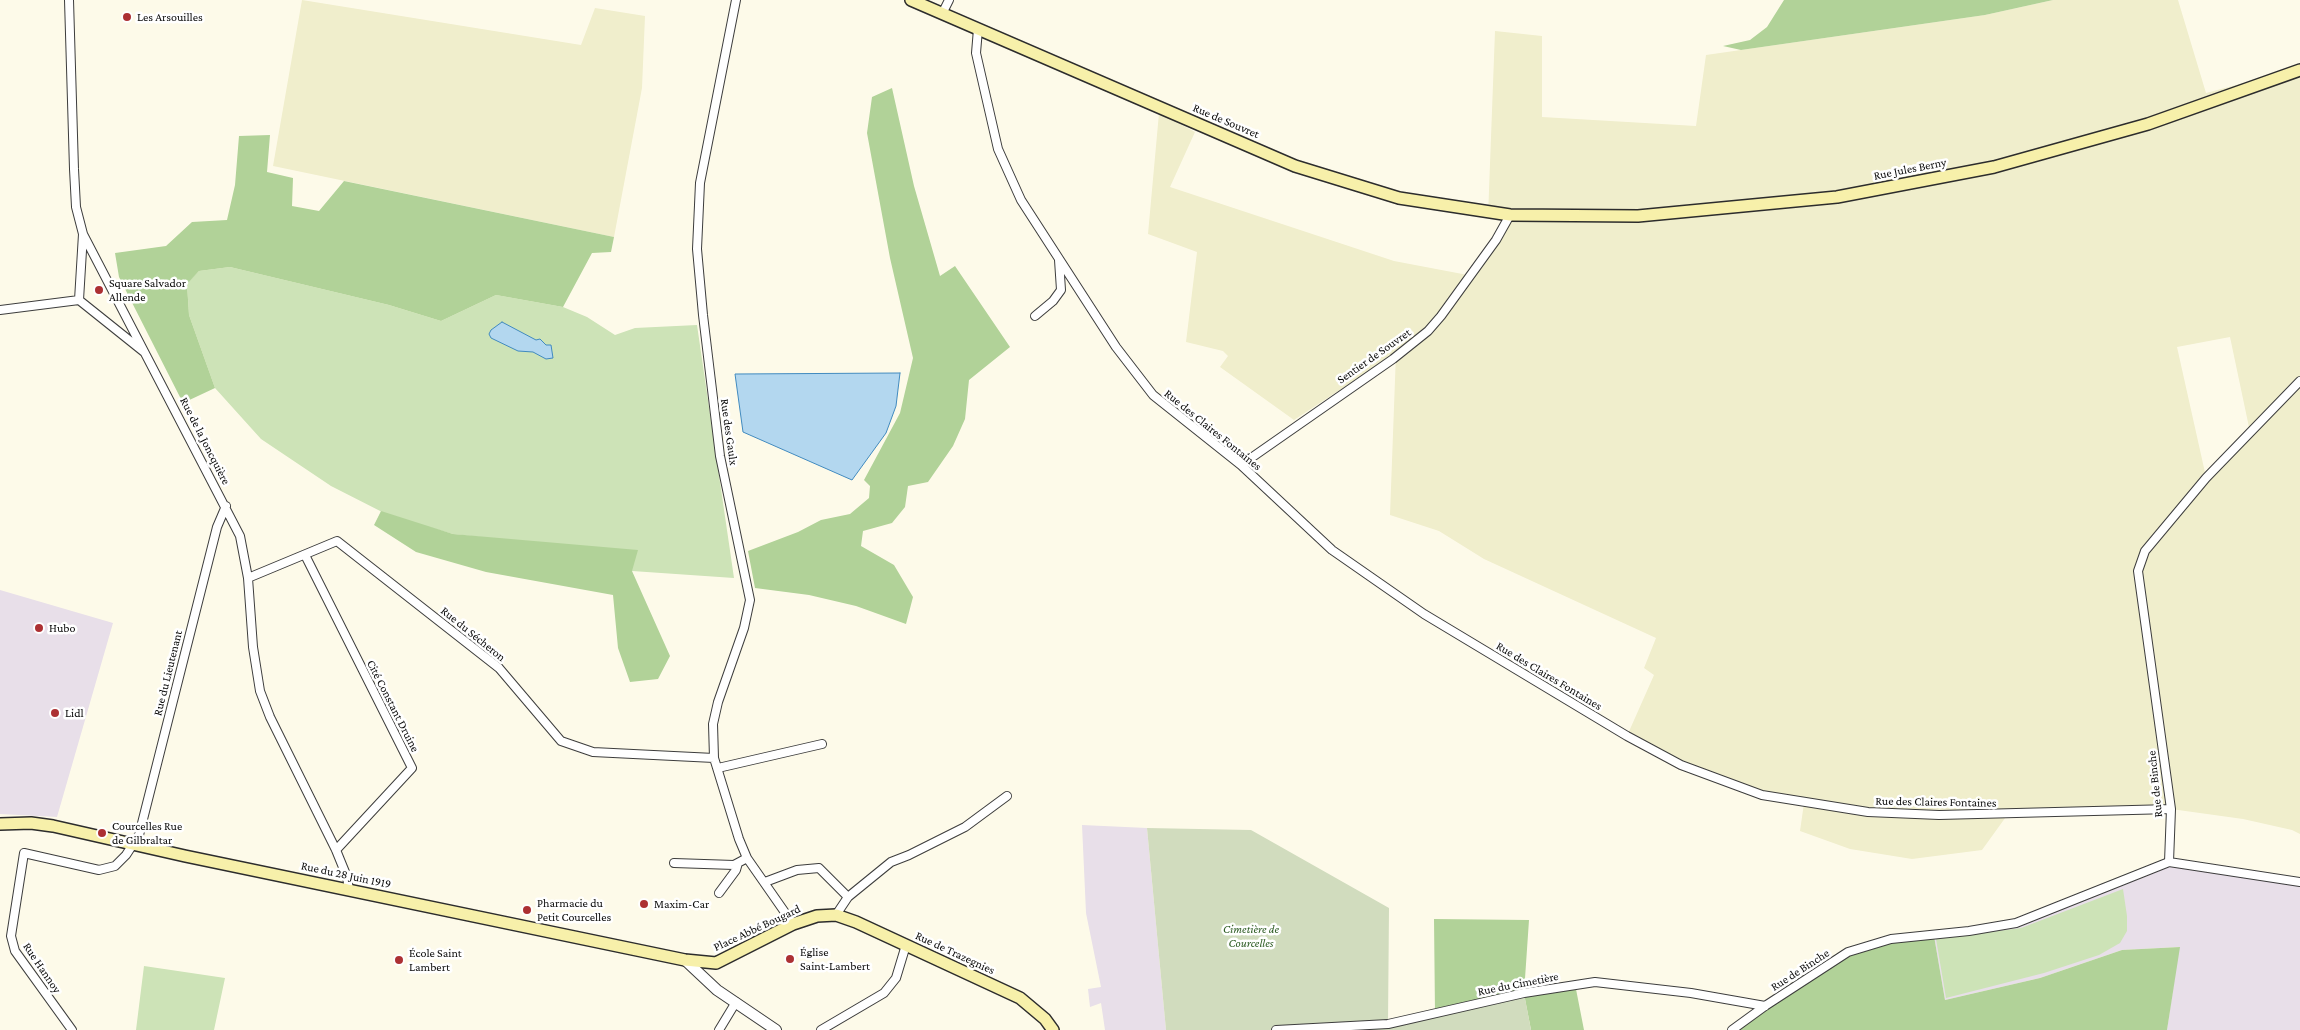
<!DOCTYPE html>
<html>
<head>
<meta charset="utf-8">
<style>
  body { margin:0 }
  canvas { display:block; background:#fdfae9 }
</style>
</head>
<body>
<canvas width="2300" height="1030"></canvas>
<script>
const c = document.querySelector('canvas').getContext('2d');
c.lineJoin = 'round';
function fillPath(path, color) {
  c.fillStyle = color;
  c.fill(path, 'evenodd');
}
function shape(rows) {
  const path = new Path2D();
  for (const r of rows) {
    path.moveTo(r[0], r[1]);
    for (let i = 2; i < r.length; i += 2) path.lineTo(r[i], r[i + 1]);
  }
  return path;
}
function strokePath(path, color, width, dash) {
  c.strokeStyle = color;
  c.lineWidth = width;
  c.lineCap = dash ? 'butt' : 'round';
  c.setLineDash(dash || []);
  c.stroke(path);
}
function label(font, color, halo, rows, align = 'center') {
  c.font = font + ' "Crimson Pro",serif';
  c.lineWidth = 5;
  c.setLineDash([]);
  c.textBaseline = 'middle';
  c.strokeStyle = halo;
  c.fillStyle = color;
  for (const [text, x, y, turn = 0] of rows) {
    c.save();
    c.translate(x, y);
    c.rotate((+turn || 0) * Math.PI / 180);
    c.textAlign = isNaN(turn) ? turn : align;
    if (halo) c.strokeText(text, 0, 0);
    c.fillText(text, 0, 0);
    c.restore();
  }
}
const industrial = shape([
  [0,590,113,623,57,817,0,814],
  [1082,825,1147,828,1166,1030,1105,1030,1101,1003,1090,1007,1088,989,1101,987,1086,913],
  [2169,862,2300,882,2300,1030,2167,1030,2179,947,2122,950,2040,978,1945,1000,1934,936,2016,923]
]);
const farmland = shape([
  [302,0,581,45,595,8,645,16,642,88,614,237,273,166],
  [2053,0,2178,0,2206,93,2300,68,2300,834,2292,830,2243,819,2171,809,2008,814,1982,850,1912,859,1850,849,1800,831,1804,803,1762,795,1681,765,1627,736,1654,675,1644,668,1656,638,1484,559,1439,531,1390,515,1396,353,1294,420,1220,367,1228,356,1223,351,1186,342,1197,252,1148,234,1159,113,1195,132,1170,187,1394,261,1473,276,1511,220,1488,217,1495,31,1542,36,1542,117,1696,126,1706,55,1985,15],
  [2230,337,2250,432,2206,477,2177,347]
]);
const green = shape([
  [230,267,389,305,441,321,496,295,563,307,587,317,615,335,635,328,697,325,734,578,632,571,499,539,453,534,390,516,331,486,261,439,215,388,189,315,187,283,199,271],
  [2123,889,2127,916,2127,931,2120,943,2099,955,2044,973,1946,998,1936,939,2021,928],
  [144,966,225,978,214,1030,136,1030]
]);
const forest = shape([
  [1784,0,2053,0,1985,15,1741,50,1723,46,1750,40,1767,27],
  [892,88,914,186,940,276,955,266,1010,347,969,380,965,419,953,446,928,482,908,486,905,507,892,523,863,531,861,546,894,565,913,597,906,624,856,606,809,595,755,588,748,551,798,532,821,520,850,514,869,498,870,486,864,480,900,413,913,358,890,258,867,133,872,97],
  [270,135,267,172,293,178,292,206,319,211,344,181,614,237,611,252,592,253,563,307,496,295,441,321,389,305,230,267,199,271,187,284,189,315,215,388,183,403,119,277,115,253,166,246,192,222,227,220,235,185,239,136],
  [381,511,453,534,638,550,632,571,670,656,658,679,630,682,618,648,613,595,486,572,416,552,374,525],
  [1434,919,1529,920,1524,993,1575,984,1584,1030,1531,1030,1524,994,1435,1013],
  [1934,936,1945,1000,2040,978,2122,950,2180,947,2167,1030,1732,1030,1858,949,1891,939]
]);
const cemetery = shape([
  [1147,828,1251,830,1389,908,1388,1023,1524,993,1531,1030,1166,1030]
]);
const water = shape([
  [502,322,536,340,540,339,546,345,551,345,553,358,546,359,533,352,518,351,491,338,489,334,491,330,502,322],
  [900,373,896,406,886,433,852,480,743,432,735,374,900,373]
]);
const minor = shape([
  [69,0,74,169,76,207,83,234,240,536,248,578,253,647,260,691,270,717,336,850,347,877,349,890],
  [736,0,700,183,697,249,703,315,720,456,750,600,744,628,718,702,713,724,714,758,739,839,747,858,793,924],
  [942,14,949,0],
  [978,29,976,53,998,149,1021,200,1116,347,1153,395,1241,465,1332,550,1424,614,1627,736,1681,765,1762,795,1868,812,1939,815,2171,809],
  [79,300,144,352],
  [79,300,83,234],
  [0,310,79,300],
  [1035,316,1053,301,1061,290,1059,260],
  [1241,465,1393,359,1428,331,1441,316,1496,240,1510,215],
  [305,555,412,768,336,850],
  [248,578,337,541,499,668,561,741,593,752,714,758],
  [718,768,822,744],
  [2169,862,2171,809,2138,571,2145,551,2206,478,2300,381],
  [674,863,734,865,747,858],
  [765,882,797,870,819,868,848,897],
  [719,893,736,870,738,863],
  [836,915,848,897,891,862,909,855,965,827,1007,796],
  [72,1030,15,951,11,936,24,853,99,870,115,866,126,855,139,835,217,527,226,506],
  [719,1030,736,1002],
  [821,1030,884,993,896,978,906,945],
  [1276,1030,1388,1024,1524,993,1595,982,1691,993,1765,1006],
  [1732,1030,1765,1006,1848,952,1858,949,1891,939,1969,931,2016,923,2169,862,2300,882]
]);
const tertiary = shape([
  [685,960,717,990,776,1030]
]);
const secondary = shape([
  [911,0,1295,166,1399,198,1510,215,1638,216,1837,197,1994,167,2148,124,2300,70],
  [0,824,31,823,53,826,185,856,685,960,716,963,793,924,817,916,836,915,856,922,1020,998,1045,1019,1053,1030]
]);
const markers = [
  [127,17,5,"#ac3033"],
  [99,290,5,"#ac3033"],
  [39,628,5,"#ac3033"],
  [55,713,5,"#ac3033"],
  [102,833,5,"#ac3033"],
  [644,904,5,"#ac3033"],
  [527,910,5,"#ac3033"],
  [790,959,5,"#ac3033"],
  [399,960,5,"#ac3033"]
];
const poiNames = [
  ["Les Arsouilles",137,17],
  ["Square Salvador",109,283],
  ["Allende",109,297],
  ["Hubo",49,628],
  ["Lidl",65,713],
  ["Courcelles Rue",112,826],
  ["de Gilbraltar",112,840],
  ["Pharmacie du",537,903],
  ["Petit Courcelles",537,917],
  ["Maxim-Car",654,904],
  ["Église",800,952],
  ["Saint-Lambert",800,966],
  ["École Saint",409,953],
  ["Lambert",409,967]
];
const streetNames = [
  ["Rue de Souvret",1226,121,23],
  ["Rue Jules Berny",1910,169,-11],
  ["Sentier de Souvret",1374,356,-35],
  ["Rue des Claires Fontaines",1213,430,39],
  ["Rue des Gaulx",729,432,82],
  ["Rue de la Joncquière",205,441,63],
  ["Rue du Sécheron",473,634,39],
  ["Rue du Lieutenant",168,673,-76],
  ["Rue des Claires Fontaines",1549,676,31],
  ["Cité Constant Druine",393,706,63],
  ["Rue de Binche",2155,784,-96],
  ["Rue des Claires Fontaines",1936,802,1],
  ["Rue du 28 Juin 1919",346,875,12],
  ["Place Abbé Bougard",757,928,-25],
  ["Rue de Trazegnies",955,953,25],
  ["Rue Hannoy",42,968,56],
  ["Rue de Binche",1800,970,-33],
  ["Rue du Cimetière",1518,984,-11]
];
const parkNames = [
  ["Cimetière de",1251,929],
  ["Courcelles",1251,943]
];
fillPath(industrial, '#e8dfe9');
fillPath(farmland, '#f0eecc');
fillPath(green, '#cde3b7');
fillPath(forest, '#b1d298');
fillPath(cemetery, '#d1dcbe');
fillPath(water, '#b3d7ef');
strokePath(water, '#418abf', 1);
strokePath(minor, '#3d3d3d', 10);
strokePath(tertiary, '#3d3d3d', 12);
strokePath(secondary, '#2c2c2c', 14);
strokePath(minor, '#fff', 8);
strokePath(tertiary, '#fff', 10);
strokePath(secondary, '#f7f0aa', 11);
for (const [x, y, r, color] of markers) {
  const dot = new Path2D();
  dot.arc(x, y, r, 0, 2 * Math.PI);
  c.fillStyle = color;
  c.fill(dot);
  strokePath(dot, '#fff', 2);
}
label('12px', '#0a0a0a', '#fff', poiNames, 'left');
label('12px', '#0a0a0a', '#fff', streetNames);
label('italic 12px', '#2c5b22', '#fff', parkNames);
</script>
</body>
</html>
